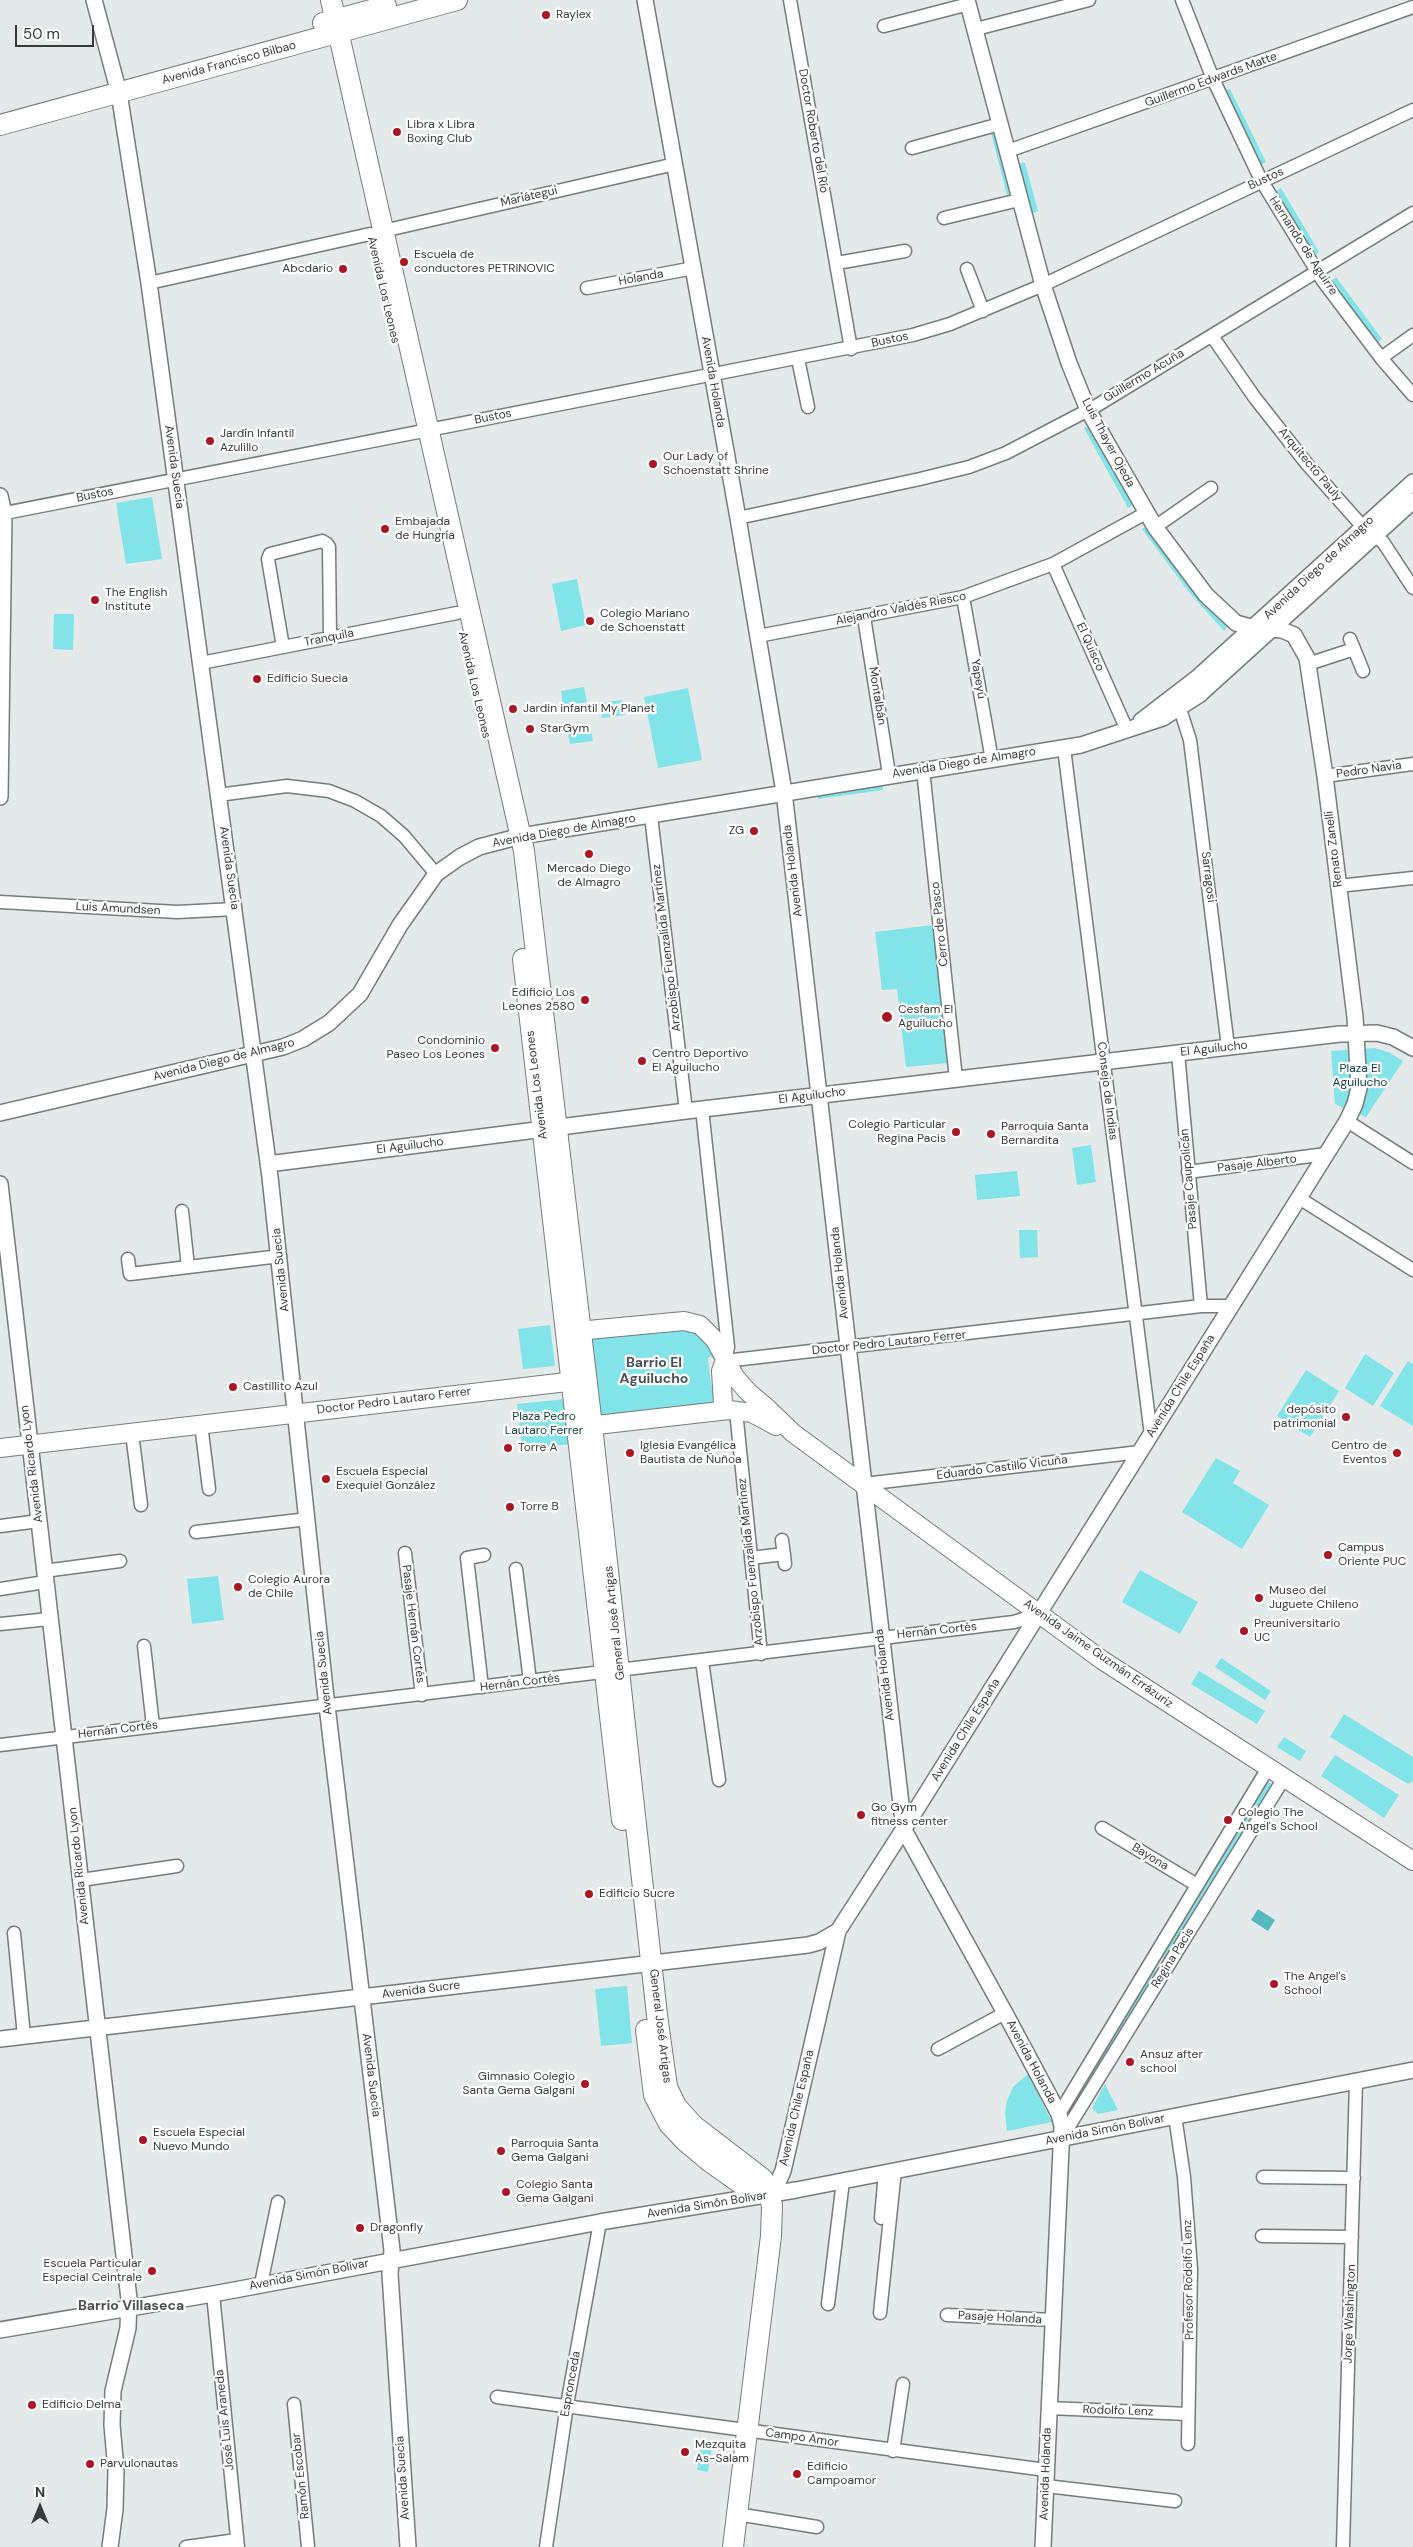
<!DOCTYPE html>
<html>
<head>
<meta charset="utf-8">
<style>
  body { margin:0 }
  #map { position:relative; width:1413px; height:2547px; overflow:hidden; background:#e4e9e9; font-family:"DM Sans",sans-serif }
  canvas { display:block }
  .north { position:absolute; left:15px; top:2482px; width:50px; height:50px; -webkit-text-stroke:4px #fff; paint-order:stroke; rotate:0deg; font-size:14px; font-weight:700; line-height:20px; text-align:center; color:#383a3a }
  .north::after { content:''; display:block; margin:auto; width:18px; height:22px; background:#383a3a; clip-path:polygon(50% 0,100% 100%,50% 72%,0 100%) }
  .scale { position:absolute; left:15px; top:25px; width:79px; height:22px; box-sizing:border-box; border:2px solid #383a3a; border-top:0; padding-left:6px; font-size:15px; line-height:18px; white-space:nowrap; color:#383a3a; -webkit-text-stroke:4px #fff; paint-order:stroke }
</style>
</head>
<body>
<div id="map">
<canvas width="1413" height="2547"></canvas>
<div class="north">N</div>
<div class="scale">50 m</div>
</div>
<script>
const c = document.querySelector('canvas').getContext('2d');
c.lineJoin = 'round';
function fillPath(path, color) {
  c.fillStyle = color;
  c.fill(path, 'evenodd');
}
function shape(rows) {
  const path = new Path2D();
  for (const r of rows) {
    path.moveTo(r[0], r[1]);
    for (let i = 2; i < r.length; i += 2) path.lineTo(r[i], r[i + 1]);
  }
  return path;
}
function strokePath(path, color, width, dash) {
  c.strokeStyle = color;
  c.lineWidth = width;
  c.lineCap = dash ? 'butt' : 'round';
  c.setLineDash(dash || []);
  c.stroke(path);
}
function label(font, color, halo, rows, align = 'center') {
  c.font = font + ' "DM Sans",sans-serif';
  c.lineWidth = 4.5;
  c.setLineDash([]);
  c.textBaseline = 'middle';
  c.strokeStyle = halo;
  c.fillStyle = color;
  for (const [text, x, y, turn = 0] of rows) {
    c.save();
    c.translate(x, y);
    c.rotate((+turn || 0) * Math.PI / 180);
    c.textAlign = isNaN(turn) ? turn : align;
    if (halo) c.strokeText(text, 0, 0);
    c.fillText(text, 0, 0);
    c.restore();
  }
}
const green = shape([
  [1230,89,1266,162,1261,165,1224,91],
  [994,132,997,135,1013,195,1008,199,991,133],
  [1019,163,1025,163,1038,211,1031,214],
  [1281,188,1319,252,1314,255,1276,191],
  [1336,277,1382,339,1376,343,1332,281],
  [1089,426,1133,505,1128,508,1084,428],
  [152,497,162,559,126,564,116,503],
  [1147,526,1202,599,1228,626,1224,631,1189,592,1142,529],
  [577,579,586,625,561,631,552,584],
  [54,614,74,614,73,650,53,649],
  [584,687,587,702,563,706,561,691],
  [688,688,702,760,658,768,644,697],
  [622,700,625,715,602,718,599,703],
  [590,726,593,741,570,744,567,729],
  [882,785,883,790,818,799,817,794],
  [933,925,948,1063,906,1067,897,989,882,990,875,932],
  [1375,1048,1390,1053,1403,1061,1366,1117,1335,1104,1331,1051],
  [1091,1145,1096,1182,1077,1185,1072,1148],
  [1017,1171,1020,1196,977,1200,975,1175],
  [1019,1230,1037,1230,1038,1257,1020,1258],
  [550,1325,555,1366,523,1369,518,1329],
  [681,1327,705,1335,718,1362,710,1356,708,1358,711,1385,718,1389,718,1404,600,1420,591,1338],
  [1365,1354,1394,1373,1373,1406,1345,1388],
  [1408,1361,1413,1364,1413,1426,1380,1406],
  [1306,1370,1339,1391,1310,1437,1277,1416],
  [566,1399,571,1444,522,1449,517,1404],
  [1216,1458,1240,1471,1233,1483,1269,1505,1242,1549,1182,1512],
  [1140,1570,1198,1602,1180,1634,1122,1602],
  [218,1576,224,1620,192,1624,187,1579],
  [1221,1658,1271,1691,1265,1700,1215,1667],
  [1199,1671,1265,1711,1257,1724,1191,1684],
  [1344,1714,1413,1757,1413,1781,1408,1784,1330,1737],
  [1284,1737,1306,1751,1300,1761,1277,1747],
  [1335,1755,1399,1795,1384,1818,1321,1776],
  [1267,1781,1272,1784,1164,1959,1159,1956],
  [1151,1969,1156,1971,1079,2100,1069,2113,1066,2111],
  [627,1986,632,2043,601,2046,595,1989],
  [1028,2074,1052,2122,1007,2131,1005,2113,1007,2101,1013,2087],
  [1105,2084,1118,2110,1098,2114,1092,2108],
  [706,2444,712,2445,708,2472,697,2470,701,2448]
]);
const water = shape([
  [1258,1909,1275,1920,1268,1931,1251,1920]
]);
const minor = shape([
  [790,0,851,349],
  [1182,0,1213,79,1261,180,1323,281,1381,358,1413,395],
  [884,26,969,4],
  [976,29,1089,0],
  [912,148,1000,124],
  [1008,151,1413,7],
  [944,218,1019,200],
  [383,231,675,164],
  [837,263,905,251],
  [967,269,983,311],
  [149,283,370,234],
  [587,288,694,268],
  [1212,336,1255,398,1307,464,1363,527,1383,542,1413,588],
  [1381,358,1413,335],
  [798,359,808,407],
  [0,514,913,335,950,324,1043,285,1413,110],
  [738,518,920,479,969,467,1006,453,1096,406,1413,213],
  [1155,527,1211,488],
  [1053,564,1127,730],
  [963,597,992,760],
  [864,617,889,774],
  [758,636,963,597,1053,564,1146,513],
  [1350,639,1363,671],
  [283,647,268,559,270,554,322,541,327,544,329,547,330,638],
  [201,663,457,613],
  [1308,664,1354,649],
  [1180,709,1190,740,1228,1047],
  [1064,748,1151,1435],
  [923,770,956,1079],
  [1325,776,1413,764],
  [218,795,287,786,329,791,355,801,381,816,404,836,436,874],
  [651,816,686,1111],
  [1338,886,1413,878],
  [0,902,177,912,235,909],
  [1178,1053,1201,1306],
  [702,1109,728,1347,725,1361],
  [1347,1121,1413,1163],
  [1188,1172,1326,1154],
  [1299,1198,1413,1270],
  [182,1211,188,1267],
  [128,1259,130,1274,280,1256],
  [725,1361,1201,1306,1231,1306],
  [736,1411,761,1654],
  [201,1424,209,1489],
  [132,1433,141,1505],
  [864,1484,1140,1452],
  [0,1526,39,1521],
  [196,1532,308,1519],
  [782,1540,785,1564],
  [405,1553,422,1695],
  [751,1558,784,1554],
  [516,1569,530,1681],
  [44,1571,120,1561],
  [0,1589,45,1582],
  [0,1624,49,1619],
  [144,1646,153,1726],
  [702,1661,719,1780],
  [482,1687,467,1558,484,1555],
  [0,1745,1014,1622,1039,1614],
  [1102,1828,1197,1885],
  [81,1880,177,1866],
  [14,1933,24,2036],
  [938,2049,1005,2013],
  [1059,2114,1268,1768],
  [1175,2116,1184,2177,1191,2269,1188,2444],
  [1061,2139,1284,1778],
  [1263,2177,1354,2178],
  [881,2218,885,2172],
  [1262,2236,1352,2237],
  [261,2284,278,2202],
  [213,2294,238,2547],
  [828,2304,843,2181],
  [880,2313,895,2170],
  [947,2315,1053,2320],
  [497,2397,1046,2470],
  [294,2404,308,2547],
  [1049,2408,1188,2414],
  [893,2451,903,2384],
  [1046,2486,1175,2501],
  [737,2514,817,2527],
  [186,2547,237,2540],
  [546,2547,567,2405,600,2222],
  [1343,2547,1356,2081]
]);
const tertiary = shape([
  [94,0,119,93,149,283,270,1177,325,1689,392,2250,390,2274,408,2547],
  [645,0,738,518,784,792,904,1830,1005,2013,1059,2114,1062,2126,1043,2547],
  [0,496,4,514,0,797],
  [1141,721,1197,678,1413,482],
  [0,1113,283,1047,303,1039,329,1023,360,994,400,925,436,874,460,857,479,847,521,836,1081,745,1163,718,1199,695,1413,501],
  [268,1164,686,1111,1340,1034,1377,1033,1393,1037,1413,1048],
  [0,1184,129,2299,128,2328,113,2391,112,2425,116,2470,115,2509,110,2547],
  [0,2039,808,1945,819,1942,838,1931],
  [769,2195,777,2184,783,2171,838,1931,914,1813,1347,1121,1355,1104,1359,1088,1355,1017,1325,776,1307,658,1294,635,1282,630,1254,628,1236,623,1206,595,1155,527,1088,410,1069,363,1043,285,967,0],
  [0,2330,213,2294,600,2222,796,2190,1413,2070]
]);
const secondary = shape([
  [567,1332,684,1321,700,1325,715,1340,735,1377,748,1392,767,1408,793,1433,1102,1660,1413,1861],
  [720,1411,723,1403,721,1371,724,1363],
  [579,1427,729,1410,752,1413,776,1426],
  [0,1448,584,1380]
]);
const primary = shape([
  [331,0,524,851,592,1426,657,2015,667,2087,676,2106,694,2126,763,2179,772,2205,771,2236,733,2547],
  [323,23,386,6],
  [0,125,457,0],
  [523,959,622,1820],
  [646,2030,654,2095,669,2124,684,2140,709,2161,740,2183,769,2195]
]);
const markers = [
  [546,15,5,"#ab1624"],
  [397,132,5,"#ab1624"],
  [404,262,5,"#ab1624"],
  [343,269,5,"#ab1624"],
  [210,441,5,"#ab1624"],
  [653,464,5,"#ab1624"],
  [385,529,5,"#ab1624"],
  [95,600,5,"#ab1624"],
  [590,621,5,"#ab1624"],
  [257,679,5,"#ab1624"],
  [513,709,5,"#ab1624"],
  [530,729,5,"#ab1624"],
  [754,831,5,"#ab1624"],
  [589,854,5,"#ab1624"],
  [585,1000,5,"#ab1624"],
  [887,1017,6,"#ab1624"],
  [495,1048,5,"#ab1624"],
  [642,1061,5,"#ab1624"],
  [956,1132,5,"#ab1624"],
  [991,1134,5,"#ab1624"],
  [233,1387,5,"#ab1624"],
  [1346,1417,5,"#ab1624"],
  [508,1448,5,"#ab1624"],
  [630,1453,5,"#ab1624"],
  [1397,1453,5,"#ab1624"],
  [326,1479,5,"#ab1624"],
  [510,1507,5,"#ab1624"],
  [1328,1555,5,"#ab1624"],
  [238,1587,5,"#ab1624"],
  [1259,1598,5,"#ab1624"],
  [1244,1631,5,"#ab1624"],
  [861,1815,5,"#ab1624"],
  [1228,1820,5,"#ab1624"],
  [589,1894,5,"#ab1624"],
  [1274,1984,5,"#ab1624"],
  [1130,2062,5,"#ab1624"],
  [585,2084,5,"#ab1624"],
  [143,2140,5,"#ab1624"],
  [501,2151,5,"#ab1624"],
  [506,2192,5,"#ab1624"],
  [360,2228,5,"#ab1624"],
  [152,2271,5,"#ab1624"],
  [32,2405,5,"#ab1624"],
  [685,2452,5,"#ab1624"],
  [90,2464,5,"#ab1624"],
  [797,2474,5,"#ab1624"]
];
const poiNames = [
  ["Raylex",556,15],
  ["Libra x Libra",407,125],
  ["Boxing Club",407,139],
  ["Escuela de",414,255],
  ["conductores PETRINOVIC",414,269],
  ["Abcdario",333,269,"right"],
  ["Jardín Infantil",220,434],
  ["Azulillo",220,448],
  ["Our Lady of",663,457],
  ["Schoenstatt Shrine",663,471],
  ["Embajada",395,522],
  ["de Hungría",395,536],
  ["The English",105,593],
  ["Institute",105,607],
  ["Colegio Mariano",600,614],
  ["de Schoenstatt",600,628],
  ["Edificio Suecia",267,679],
  ["Jardin infantil My Planet",523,709],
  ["StarGym",540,729],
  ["ZG",744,831,"right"],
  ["Mercado Diego",589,869,"center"],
  ["de Almagro",589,883,"center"],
  ["Edificio Los",575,993,"right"],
  ["Leones 2580",575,1007,"right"],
  ["Cesfam El",898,1010],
  ["Aguilucho",898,1024],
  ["Condominio",485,1041,"right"],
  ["Paseo Los Leones",485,1055,"right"],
  ["Centro Deportivo",652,1054],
  ["El Aguilucho",652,1068],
  ["Colegio Particular",946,1125,"right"],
  ["Regina Pacis",946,1139,"right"],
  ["Parroquia Santa",1001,1127],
  ["Bernardita",1001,1141],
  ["Castillito Azul",243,1387],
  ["depósito",1336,1410,"right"],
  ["patrimonial",1336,1424,"right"],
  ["Iglesia Evangélica",640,1446],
  ["Bautista de Ñuñoa",640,1460],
  ["Centro de",1387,1446,"right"],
  ["Eventos",1387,1460,"right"],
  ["Torre A",518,1448],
  ["Escuela Especial",336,1472],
  ["Exequiel González",336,1486],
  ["Torre B",520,1507],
  ["Campus",1338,1548],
  ["Oriente PUC",1338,1562],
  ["Colegio Aurora",248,1580],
  ["de Chile",248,1594],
  ["Museo del",1269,1591],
  ["Juguete Chileno",1269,1605],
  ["Preuniversitario",1254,1624],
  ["UC",1254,1638],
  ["Go Gym",871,1808],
  ["fitness center",871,1822],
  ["Colegio The",1238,1813],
  ["Angel's School",1238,1827],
  ["Edificio Sucre",599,1894],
  ["The Angel's",1284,1977],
  ["School",1284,1991],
  ["Ansuz after",1140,2055],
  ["school",1140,2069],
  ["Gimnasio Colegio",575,2077,"right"],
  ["Santa Gema Galgani",575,2091,"right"],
  ["Escuela Especial",153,2133],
  ["Nuevo Mundo",153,2147],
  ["Parroquia Santa",511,2144],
  ["Gema Galgani",511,2158],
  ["Colegio Santa",516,2185],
  ["Gema Galgani",516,2199],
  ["Dragonfly",370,2228],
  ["Escuela Particular",142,2264,"right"],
  ["Especial Ceintrale",142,2278,"right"],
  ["Edificio Delma",42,2405],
  ["Mezquita",695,2445],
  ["As-Salam",695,2459],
  ["Parvulonautas",100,2464],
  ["Edificio",807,2467],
  ["Campoamor",807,2481]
];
const streetNames = [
  ["Avenida Francisco Bilbao",229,63,-15],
  ["Guillermo Edwards Matte",1211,80,-20],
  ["Doctor Roberto del Río",813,131,80],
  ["Bustos",1266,179,-25],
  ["Mariátegui",529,197,-13],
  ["Hernando de Aguirre",1303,246,57],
  ["Holanda",641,278,-10],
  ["Avenida Los Leones",383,290,77],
  ["Bustos",890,340,-12],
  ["Guillermo Acuña",1144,376,-31],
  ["Avenida Holanda",713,382,80],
  ["Bustos",493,417,-11],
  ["Luis Thayer Ojeda",1108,443,62],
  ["Arquitecto Pauly",1310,465,50],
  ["Avenida Suecia",174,467,82],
  ["Bustos",95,495,-11],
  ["Avenida Diego de Almagro",1319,568,-43],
  ["Alejandro Valdés Riesco",901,609,-11],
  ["Tranquila",329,638,-11],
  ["El Quisco",1090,647,66],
  ["Yapeyú",978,679,80],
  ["Avenida Los Leones",474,685,77],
  ["Montalbán",877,696,81],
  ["Avenida Diego de Almagro",964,763,-9],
  ["Pedro Navia",1369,770,-8],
  ["Avenida Diego de Almagro",564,831,-10],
  ["Renato Zanelli",1334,849,-97],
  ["Avenida Suecia",229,868,82],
  ["Avenida Holanda",793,871,-97],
  ["Sarragosi",1208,877,83],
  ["Luis Amundsen",118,909,3],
  ["Cerro de Pasco",940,924,-96],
  ["Arzobispo Fuenzalida Martínez",667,948,-97],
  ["El Aguilucho",1214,1049,-6],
  ["Avenida Diego de Almagro",224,1060,-14],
  ["Avenida Los Leones",537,1085,-97],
  ["Consejo de Indias",1107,1091,83],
  ["El Aguilucho",812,1096,-7],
  ["El Aguilucho",410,1146,-7],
  ["Pasaje Alberto",1257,1164,-7],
  ["Pasaje Caupolicán",1189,1179,-95],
  ["Avenida Suecia",281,1270,-96],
  ["Avenida Holanda",840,1273,-96],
  ["Doctor Pedro Lautaro Ferrer",889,1343,-6],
  ["Avenida Chile España",1181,1386,-58],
  ["Doctor Pedro Lautaro Ferrer",394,1401,-7],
  ["Avenida Ricardo Lyon",32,1464,-97],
  ["Eduardo Castillo Vicuña",1002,1468,-7],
  ["Arzobispo Fuenzalida Martínez",751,1562,-96],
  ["General José Artigas",615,1623,-96],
  ["Pasaje Hernán Cortés",413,1624,83],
  ["Hernán Cortés",937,1631,-6],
  ["Avenida Jaime Guzmán Errázuriz",1098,1654,35],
  ["Avenida Suecia",324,1673,-96],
  ["Avenida Holanda",885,1675,-97],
  ["Hernán Cortés",520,1683,-7],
  ["Hernán Cortés",118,1730,-7],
  ["Avenida Chile España",966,1730,-58],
  ["Bayona",1150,1857,31],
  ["Avenida Ricardo Lyon",79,1866,-96],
  ["Regina Pacis",1173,1958,-58],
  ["Avenida Sucre",421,1990,-7],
  ["General José Artigas",660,2026,83],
  ["Avenida Holanda",1031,2062,62],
  ["Avenida Suecia",371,2075,83],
  ["Avenida Chile España",797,2108,-77],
  ["Avenida Simón Bolívar",1105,2130,-11],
  ["Avenida Simón Bolívar",707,2205,-9],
  ["Avenida Simón Bolívar",309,2275,-11],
  ["Profesor Rodolfo Lenz",1189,2280,-91],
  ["Jorge Washington",1350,2314,-88],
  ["Pasaje Holanda",1000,2318,3],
  ["Espronceda",571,2384,-80],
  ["Rodolfo Lenz",1118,2411,2],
  ["José Luis Araneda",225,2420,-96],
  ["Campo Amor",802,2438,8],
  ["Avenida Holanda",1046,2474,-88],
  ["Ramón Escobar",301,2476,-96],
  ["Avenida Suecia",403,2478,-94]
];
const parkNames = [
  ["Plaza El",1360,1069],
  ["Aguilucho",1360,1083],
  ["Plaza Pedro",544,1417],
  ["Lautaro Ferrer",544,1431]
];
const neighbourhoodNames = [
  ["Barrio El",654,1363],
  ["Aguilucho",654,1379],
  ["Barrio Villaseca",131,2306]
];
fillPath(green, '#82e3e8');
fillPath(water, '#55babf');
strokePath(minor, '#767b7b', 15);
strokePath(tertiary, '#767b7b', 18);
strokePath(secondary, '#767b7b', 20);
strokePath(primary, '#767b7b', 22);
strokePath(minor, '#fff', 12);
strokePath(tertiary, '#fff', 15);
strokePath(secondary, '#fff', 18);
strokePath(primary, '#fff', 20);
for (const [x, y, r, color] of markers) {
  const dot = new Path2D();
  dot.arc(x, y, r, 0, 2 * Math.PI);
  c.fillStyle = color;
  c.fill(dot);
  strokePath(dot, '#fff', 2);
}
label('12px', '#383a3a', '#fff', poiNames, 'left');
label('12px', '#383a3a', '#fff', streetNames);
label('12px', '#093a3d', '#fff', parkNames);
label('bold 14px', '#4c5051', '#fff', neighbourhoodNames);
</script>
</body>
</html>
